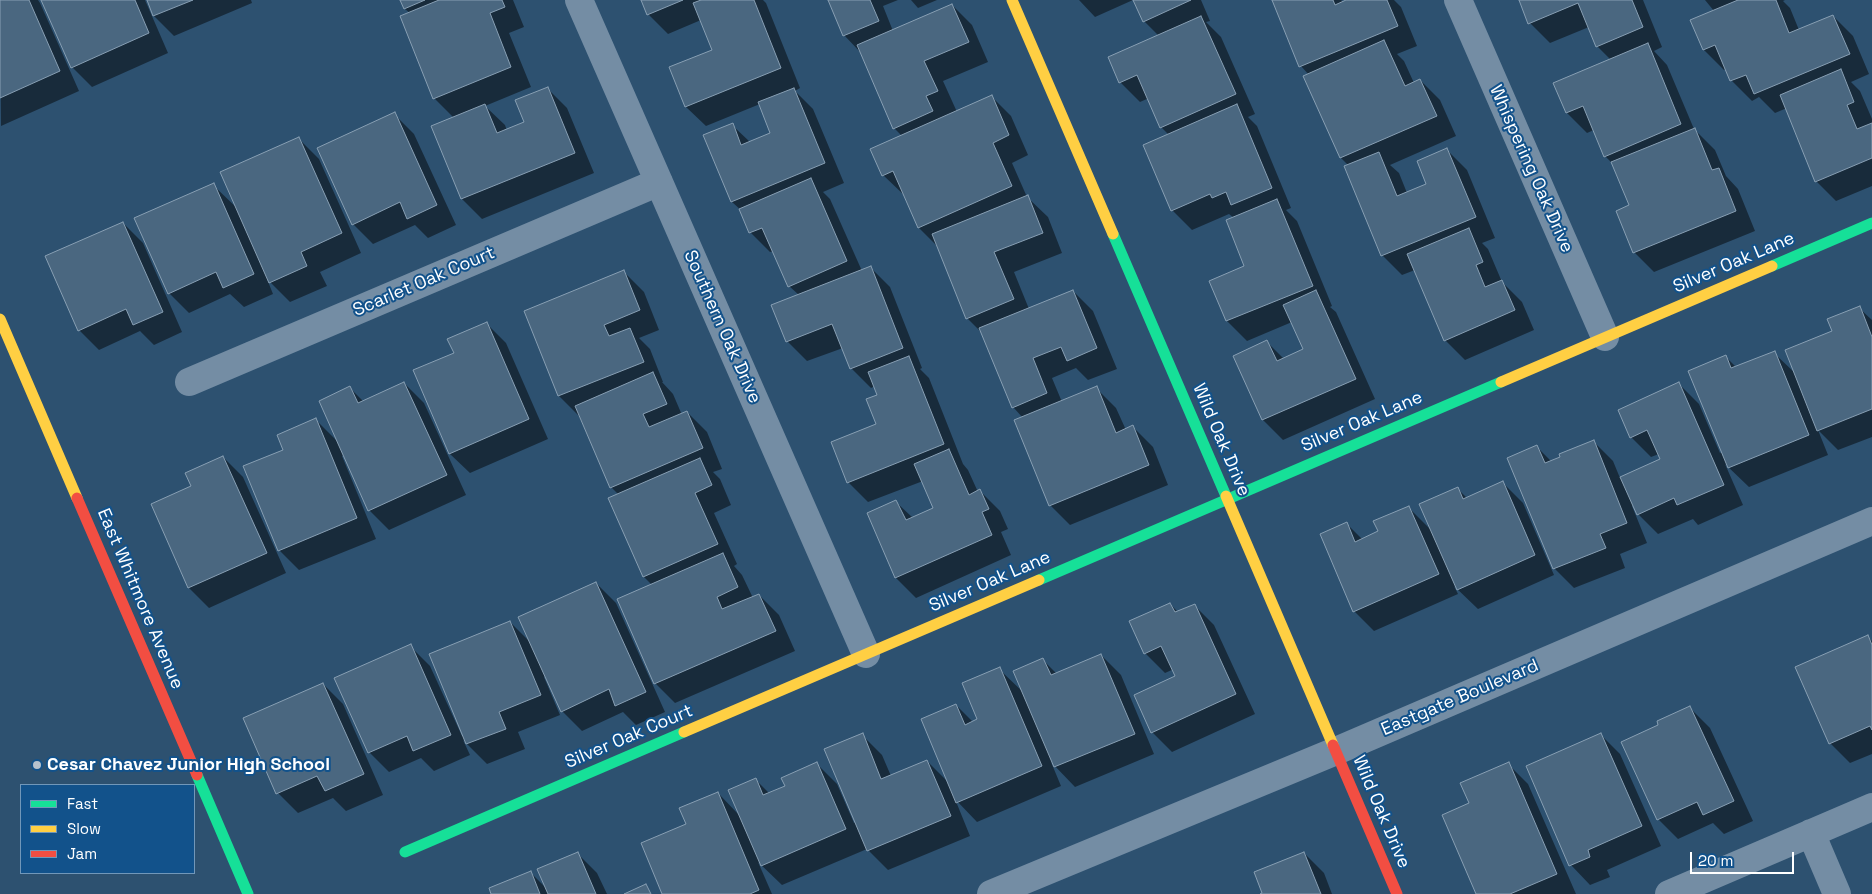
<!DOCTYPE html>
<html>
<head>
<meta charset="utf-8">
<style>
  body { margin:0 }
  #map { position:relative; width:1872px; height:894px; overflow:hidden; background:#2d5170; font-family:"Space Grotesk",sans-serif }
  canvas { display:block }
  .legend { position:absolute; left:20px; top:784px; width:175px; height:90px; box-sizing:border-box; background:#12528b; border:1px solid #7197b9; margin:0; padding:6px 9px; list-style:none; font-size:15px; color:#fff }
  .legend li { display:flex; align-items:center; gap:10px; height:25px }
  .legend b { width:25px; border:1px solid #7197b9 }
  .scale { position:absolute; left:1690px; top:852px; width:104px; height:22px; box-sizing:border-box; border:2px solid #fff; border-top:0; padding-left:6px; font-size:15px; line-height:18px; white-space:nowrap; color:#fff; -webkit-text-stroke:4px #12528b; paint-order:stroke }
</style>
</head>
<body>
<div id="map">
<canvas width="1872" height="894"></canvas>
<ul class="legend">
<li><b style="height:6px;background:#16e098"></b>Fast</li>
<li><b style="height:6px;background:#ffcf43"></b>Slow</li>
<li><b style="height:6px;background:#f24e42"></b>Jam</li>
</ul>
<div class="scale">20 m</div>
</div>
<script>
const c = document.querySelector('canvas').getContext('2d');
c.lineJoin = 'round';
function fillPath(path, color) {
  c.fillStyle = color;
  c.fill(path, 'evenodd');
}
function shape(rows) {
  const path = new Path2D();
  for (const r of rows) {
    path.moveTo(r[0], r[1]);
    for (let i = 2; i < r.length; i += 2) path.lineTo(r[i], r[i + 1]);
  }
  return path;
}
function strokePath(path, color, width, dash) {
  c.strokeStyle = color;
  c.lineWidth = width;
  c.lineCap = dash ? 'butt' : 'round';
  c.setLineDash(dash || []);
  c.stroke(path);
}
function label(font, color, halo, rows, align = 'center') {
  c.font = font + ' "Space Grotesk",sans-serif';
  c.lineWidth = 4;
  c.setLineDash([]);
  c.textBaseline = 'middle';
  c.strokeStyle = halo;
  c.fillStyle = color;
  for (const [text, x, y, turn = 0] of rows) {
    c.save();
    c.translate(x, y);
    c.rotate((+turn || 0) * Math.PI / 180);
    c.textAlign = isNaN(turn) ? turn : align;
    if (halo) c.strokeText(text, 0, 0);
    c.fillText(text, 0, 0);
    c.restore();
  }
}
const shadow = shape([
  [0,0,38,0,40,3,79,91,1,126],
  [43,0,145,0,168,53,92,87,72,67],
  [148,0,251,0,252,3,174,36,154,16],
  [401,0,513,0,524,27,509,33,531,87,485,106,505,125,507,131,526,123,547,88,567,108,594,173,482,219,462,199,454,118,434,98,410,13,405,9],
  [642,0,763,0,766,3,800,88,795,91,813,109,844,183,823,192,830,199,862,271,870,267,890,287,922,368,920,369,929,378,963,464,968,470,978,492,980,491,1000,511,1008,529,1001,532,1011,555,916,598,896,578,868,514,896,502,913,518,935,508,923,481,868,502,848,482,878,425,879,396,875,386,871,388,851,368,843,348,807,361,787,341,773,306,799,295,789,286,774,251,770,252,750,232,742,211,732,202,732,125,750,142,772,134,760,104,706,126,686,107,713,51,701,20,668,34,648,14],
  [829,0,898,0,883,6,893,31,952,5,972,25,988,62,943,81,957,112,991,96,1011,116,1028,155,1012,163,1027,197,1048,217,1062,253,1014,272,1029,309,1073,291,1093,311,1117,369,1088,380,1076,368,1052,378,1062,402,1096,388,1116,408,1126,430,1133,427,1153,447,1168,485,1070,525,1050,505,1023,418,1013,407,983,334,967,318,938,247,919,228,904,195,883,175,902,136,894,128,861,53,844,35],
  [911,0,937,0,918,8],
  [1079,0,1133,0,1095,17],
  [1135,0,1201,0,1210,21,1206,22,1221,37,1255,114,1248,117,1257,126,1291,208,1286,210,1297,221,1332,306,1330,307,1336,312,1375,399,1283,440,1263,420,1235,356,1267,342,1284,359,1305,350,1292,322,1247,341,1227,321,1246,267,1234,218,1229,214,1192,230,1172,210,1169,135,1161,127,1149,98,1140,102,1120,82,1159,36,1144,21],
  [1273,0,1341,0,1344,2,1350,0,1394,0,1401,7,1417,46,1397,54,1404,61,1414,83,1420,80,1440,100,1456,136,1390,165,1399,173,1407,193,1428,185,1447,150,1467,170,1495,238,1482,243,1488,249,1502,282,1522,302,1534,330,1465,360,1445,340,1415,270,1402,275,1382,255,1349,166,1341,158,1305,76,1309,75,1301,66],
  [1520,0,1643,0,1662,47,1654,51,1667,65,1694,129,1715,150,1726,176,1738,189,1755,231,1654,272,1634,252,1631,206,1614,165,1605,156,1594,130,1587,133,1567,113,1555,84,1611,60,1597,46,1589,27,1550,43,1530,23],
  [1705,0,1785,0,1783,1,1790,8,1799,30,1833,16,1853,36,1869,74,1851,82,1860,91,1872,119,1872,186,1836,201,1816,181,1787,108,1775,113,1759,97,1752,101,1732,81,1726,69,1724,70,1704,50,1692,21,1714,11],
  [394,114,414,134,456,225,428,238,415,225,373,244,353,224],
  [299,139,319,159,361,253,320,272,327,286,290,302,267,279,273,294,244,307,230,294,189,313,169,293,213,185,238,209],
  [123,223,143,243,182,332,154,345,140,331,99,350,79,330],
  [624,272,644,292,659,330,639,338,650,349,663,382,662,382,673,394,682,415,687,412,707,432,722,469,713,472,720,479,731,505,714,513,737,564,734,566,742,575,753,598,759,595,779,615,795,651,675,703,655,683,652,585,644,577,619,495,611,487,579,416,559,396,525,312],
  [1859,308,1872,320,1872,437,1838,450,1818,430,1828,455,1749,487,1725,464,1743,505,1698,525,1693,519,1658,534,1638,514,1634,506,1632,506,1647,543,1620,554,1625,568,1574,588,1554,568,1537,447,1551,461,1593,441,1613,461,1620,478,1661,460,1659,454,1651,457,1631,437,1679,384,1699,404,1720,453,1722,452,1725,356,1737,368,1774,353,1796,374,1833,332],
  [486,323,506,343,548,439,470,473,450,454,455,353],
  [404,383,424,403,466,495,389,530,369,510,344,455,342,456,376,539,299,570,279,550,284,451,316,420,339,443,350,388,364,402],
  [223,457,243,477,286,573,209,608,189,588,152,505,193,487],
  [1503,483,1523,503,1554,575,1478,609,1454,586,1458,594,1374,631,1354,611,1347,524,1363,540,1380,532,1408,507,1432,531,1458,489,1467,498],
  [596,583,616,603,665,712,636,725,623,712,582,731,562,711,546,676,544,677,560,715,518,732,525,749,487,764,463,740,470,755,434,771,421,758,389,772,369,752,410,646,430,666,462,736,464,735,510,622,532,644],
  [1170,604,1178,612,1194,605,1214,625,1255,714,1172,752,1152,732,1177,676,1174,669,1165,673,1145,653],
  [1867,636,1872,641,1872,754,1850,763,1830,743],
  [1101,655,1121,675,1154,754,1075,787,1051,762,1061,786,977,822,955,799,970,836,888,870,867,849,782,885,758,862,772,894,663,894,687,825,718,793,740,816,756,780,769,793,786,786,817,764,837,784,854,823,856,822,862,735,882,755,891,776,927,761,949,783,956,705,973,722,979,720,999,669,1024,693,1043,660,1057,674],
  [323,684,343,704,383,795,346,811,333,798,298,813,278,793],
  [1690,708,1710,728,1753,821,1724,834,1713,823,1678,839,1658,819,1660,725],
  [1600,734,1620,754,1661,846,1607,870,1610,877,1590,885,1571,865],
  [1508,764,1528,784,1576,894,1477,894,1470,804],
  [577,853,597,873,607,894,493,894,531,873,547,889],
  [1304,853,1324,873,1332,894,1264,894]
]);
const building = shape([
  [0,0,29,0,60,71,0,98,0,0],
  [41,0,135,0,149,33,71,68,41,0],
  [147,0,193,0,153,16,147,0],
  [400,0,425,0,404,9,400,0],
  [439,0,502,0,505,7,490,13,511,67,433,99,400,16,439,0],
  [641,0,683,0,647,15,641,0],
  [701,0,754,0,781,68,685,107,669,67,712,50,693,3,701,0],
  [828,0,870,0,879,21,843,36,828,0],
  [1133,0,1191,0,1143,22,1133,0],
  [1272,0,1333,0,1335,5,1346,0,1387,0,1398,26,1299,67,1272,0],
  [1519,0,1632,0,1643,27,1596,47,1578,3,1528,24,1519,0],
  [1738,0,1776,0,1789,33,1833,15,1850,54,1754,94,1746,75,1730,81,1715,45,1703,50,1690,20,1738,0],
  [952,4,969,42,924,61,938,91,926,96,933,111,893,129,857,45,952,4],
  [1201,16,1236,94,1160,128,1137,75,1119,83,1108,57,1201,16],
  [1384,40,1405,86,1420,79,1437,116,1340,158,1303,76,1384,40],
  [1648,43,1681,124,1604,157,1583,106,1566,113,1553,83,1648,43],
  [1841,69,1854,102,1847,105,1857,129,1872,123,1872,158,1815,182,1780,95,1841,69],
  [548,87,575,153,461,199,431,126,485,104,497,133,524,122,515,100,548,87],
  [794,88,825,163,731,202,703,135,733,123,741,145,770,133,758,102,794,88],
  [992,95,1009,135,993,143,1012,186,918,228,893,171,882,176,870,149,992,95],
  [1237,104,1272,188,1231,205,1226,192,1212,198,1210,194,1171,211,1143,145,1237,104],
  [395,112,437,205,407,219,400,202,352,225,317,148,395,112],
  [1695,128,1712,170,1719,168,1736,211,1633,253,1616,211,1629,205,1611,162,1695,128],
  [299,137,342,233,301,252,307,266,269,283,220,172,299,137],
  [1447,148,1476,217,1381,256,1344,166,1379,152,1397,196,1426,184,1417,161,1447,148],
  [811,178,847,261,788,287,762,228,749,233,739,209,811,178],
  [214,183,254,274,223,288,216,272,168,294,134,218,214,183],
  [1028,195,1043,233,994,252,1014,299,966,319,932,234,1028,195],
  [1277,199,1313,286,1226,321,1209,281,1244,266,1226,220,1277,199],
  [123,222,163,312,133,325,126,309,78,331,45,256,123,222],
  [1469,228,1483,262,1476,265,1485,287,1502,280,1515,310,1444,341,1407,254,1469,228],
  [871,266,903,348,850,369,832,324,786,342,771,305,871,266],
  [624,270,640,310,604,325,609,336,630,328,644,362,558,396,524,311,624,270],
  [1073,290,1097,348,1067,361,1061,347,1033,358,1047,393,1012,408,979,328,1073,290],
  [1316,290,1356,379,1262,420,1233,356,1267,340,1277,361,1303,349,1283,305,1316,290],
  [1860,306,1872,337,1872,409,1817,431,1785,350,1832,331,1827,319,1860,306],
  [487,322,529,419,449,454,413,370,454,353,447,339,487,322],
  [1775,351,1809,435,1728,468,1688,371,1726,355,1731,368,1775,351],
  [909,356,944,444,847,483,831,442,876,424,866,399,877,395,868,372,909,356],
  [653,372,667,404,643,414,649,427,687,411,703,448,610,488,575,406,653,372],
  [404,382,447,475,368,511,319,401,350,386,358,403,404,382],
  [1679,382,1724,485,1677,505,1674,498,1637,515,1620,477,1660,459,1647,430,1630,438,1618,410,1679,382],
  [1097,386,1116,433,1133,425,1149,465,1049,506,1014,420,1097,386],
  [316,418,357,518,278,551,243,466,283,450,277,435,316,418],
  [1594,440,1627,523,1600,534,1606,548,1553,569,1507,458,1537,445,1545,463,1560,457,1559,454,1594,440],
  [949,449,969,495,980,489,989,509,982,512,992,535,895,578,867,513,896,500,906,520,933,508,914,464,949,449],
  [223,456,267,553,188,588,151,504,191,486,185,473,223,456],
  [700,458,712,485,695,493,718,544,643,577,608,498,700,458],
  [1503,481,1535,555,1457,590,1419,504,1458,487,1463,499,1503,481],
  [1409,506,1439,574,1353,612,1320,534,1347,522,1355,542,1378,531,1373,521,1409,506],
  [723,553,738,587,717,597,722,609,759,594,776,631,654,684,617,599,723,553],
  [596,582,646,692,615,706,609,689,561,712,518,617,596,582],
  [1170,603,1175,612,1195,604,1236,694,1151,733,1134,695,1175,676,1161,646,1144,654,1129,621,1170,603],
  [510,621,541,695,499,712,506,729,466,744,429,654,510,621],
  [1868,635,1872,645,1872,730,1870,726,1829,744,1795,667,1868,635],
  [411,644,451,735,413,751,407,736,368,753,334,678,411,644],
  [1101,654,1135,734,1054,767,1013,671,1043,658,1051,675,1101,654],
  [1000,667,1042,766,956,803,921,719,956,704,965,725,977,719,962,683,1000,667],
  [323,683,364,774,325,791,317,776,276,794,243,718,323,683],
  [1690,706,1734,801,1703,815,1697,802,1657,820,1621,742,1658,725,1657,721,1690,706],
  [863,733,881,779,927,760,951,816,867,851,824,749,863,733],
  [1601,733,1642,826,1588,850,1590,857,1569,866,1526,766,1601,733],
  [817,762,846,829,761,866,728,790,756,778,763,795,785,786,781,778,817,762],
  [1509,762,1557,874,1510,894,1476,894,1442,815,1469,803,1460,783,1509,762],
  [718,792,759,890,750,894,662,894,641,843,686,824,679,808,718,792],
  [578,852,596,894,548,894,537,869,578,852],
  [1304,852,1321,894,1260,894,1262,893,1254,872,1304,852],
  [531,871,540,894,491,894,489,888,531,871],
  [646,884,651,894,624,894,646,884]
]);
const street = shape([
  [579,0,866,654],
  [1458,0,1605,337],
  [189,382,659,182],
  [1811,833,1837,894],
  [991,894,1336,751,1872,521],
  [1669,894,1872,807]
]);
const fast = shape([
  [1113,234,1226,496],
  [1772,266,1872,223],
  [1039,580,1501,382],
  [197,775,248,894],
  [405,852,684,732]
]);
const slow = shape([
  [1012,0,1113,234],
  [0,319,77,498],
  [1501,382,1772,266],
  [1226,496,1333,745],
  [684,732,1039,580]
]);
const jam = shape([
  [77,498,197,775],
  [1333,745,1397,894]
]);
const markers = [
  [37,765,5,"#b6c2cd"]
];
const streetNames = [
  ["Whispering Oak Drive",1531,169,66],
  ["Silver Oak Lane",1734,263,-23],
  ["Scarlet Oak Court",424,282,-23],
  ["Southern Oak Drive",722,327,66],
  ["Silver Oak Lane",1362,422,-23],
  ["Wild Oak Drive",1221,440,67],
  ["Silver Oak Lane",990,582,-23],
  ["East Whitmore Avenue",140,599,67],
  ["Eastgate Boulevard",1460,698,-23],
  ["Silver Oak Court",629,737,-23],
  ["Wild Oak Drive",1381,812,67]
];
const poiNames = [
  ["Cesar Chavez Junior High School",47,765]
];
fillPath(shadow, '#0007');
fillPath(building, '#4a6780');
strokePath(building, '#889fb3', 1);
strokePath(street, '#748da4', 28);
strokePath(fast, '#16e098', 11);
strokePath(slow, '#ffcf43', 11);
strokePath(jam, '#f24e42', 11);
for (const [x, y, r, color] of markers) {
  const dot = new Path2D();
  dot.arc(x, y, r, 0, 2 * Math.PI);
  c.fillStyle = color;
  c.fill(dot);
  strokePath(dot, '#12528b', 2);
}
label('18px', '#fff', '#12528b', streetNames);
label('bold 18px', '#fff', '#12528b', poiNames, 'left');
</script>
</body>
</html>
